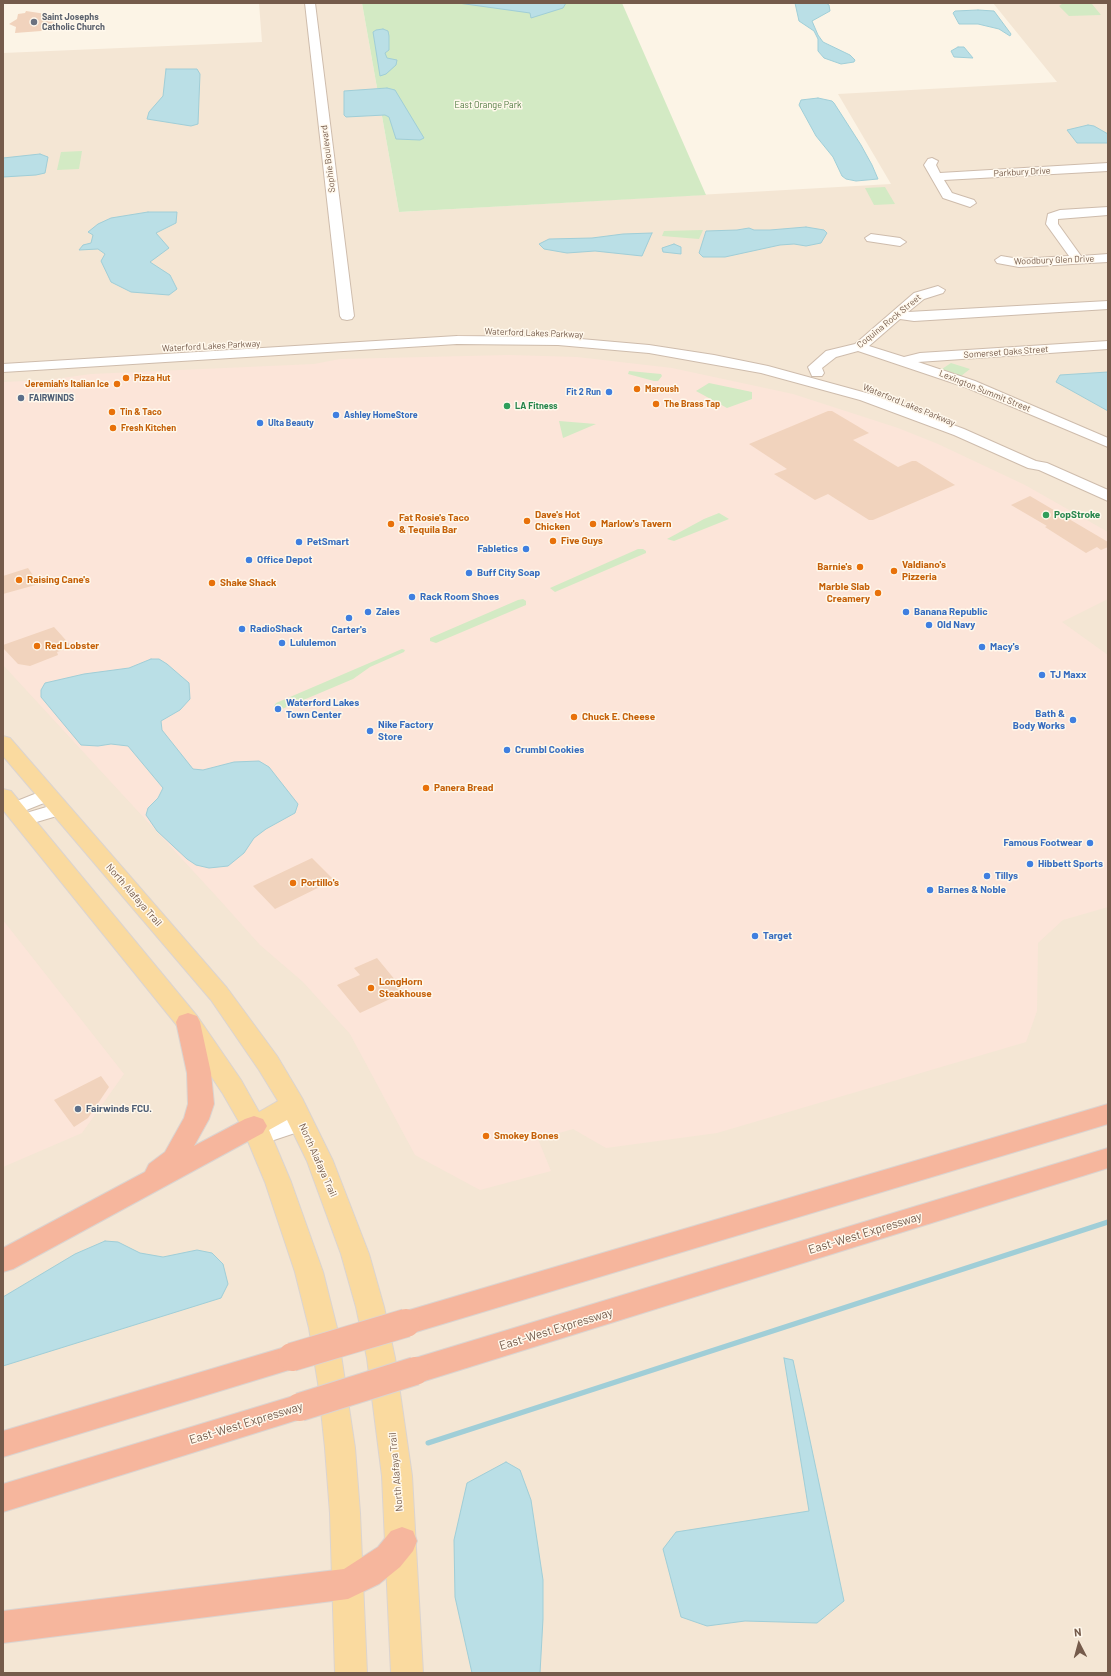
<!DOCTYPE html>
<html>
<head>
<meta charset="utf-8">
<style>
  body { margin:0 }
  #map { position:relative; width:1111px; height:1676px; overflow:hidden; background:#fcf4e6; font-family:Barlow,sans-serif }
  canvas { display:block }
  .frame { position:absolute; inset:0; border:4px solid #755b4b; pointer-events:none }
  .north { position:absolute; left:1059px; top:1624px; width:40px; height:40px; -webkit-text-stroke:3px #fff8ec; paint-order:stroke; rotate:354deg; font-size:11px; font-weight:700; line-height:16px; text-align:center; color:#755b4b }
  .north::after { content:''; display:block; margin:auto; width:14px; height:18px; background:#755b4b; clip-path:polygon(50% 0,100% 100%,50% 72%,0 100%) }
</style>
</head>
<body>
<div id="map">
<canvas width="1111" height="1676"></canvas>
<div class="frame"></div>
<div class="north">N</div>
</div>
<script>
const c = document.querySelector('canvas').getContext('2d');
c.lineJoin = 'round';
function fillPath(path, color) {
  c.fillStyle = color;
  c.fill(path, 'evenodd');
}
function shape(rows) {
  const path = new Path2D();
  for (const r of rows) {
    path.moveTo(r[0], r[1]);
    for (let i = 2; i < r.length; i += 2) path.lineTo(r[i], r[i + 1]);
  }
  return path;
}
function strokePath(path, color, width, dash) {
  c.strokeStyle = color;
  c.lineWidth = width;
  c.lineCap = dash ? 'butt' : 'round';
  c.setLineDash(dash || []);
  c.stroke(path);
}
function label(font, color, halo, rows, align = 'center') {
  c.font = font + ' Barlow,sans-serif';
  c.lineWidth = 3;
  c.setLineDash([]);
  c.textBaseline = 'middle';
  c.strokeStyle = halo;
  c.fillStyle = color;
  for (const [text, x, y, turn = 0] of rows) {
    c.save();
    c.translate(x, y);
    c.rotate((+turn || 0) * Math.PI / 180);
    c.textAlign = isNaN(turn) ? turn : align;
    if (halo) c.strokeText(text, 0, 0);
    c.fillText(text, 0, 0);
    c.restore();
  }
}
const residential = shape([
  [259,3,362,3,399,212,891,184,838,94,1057,82,993,3,1108,3,1108,1673,3,1673,3,53,262,42]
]);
const commercial = shape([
  [509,355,577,357,672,368,793,394,898,428,938,444,1025,485,1108,532,1108,599,1062,622,1108,655,1108,907,1063,920,1038,943,1037,1011,1026,1042,717,1133,606,1148,573,1129,538,1139,551,1171,480,1190,415,1155,350,1034,303,982,260,945,217,897,3,665,3,382,48,380,91,374,314,364,340,359],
  [3,920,124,1074,82,1133,3,1167]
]);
const green = shape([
  [362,3,622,3,706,195,399,212],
  [1088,3,1092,4,1101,15,1069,16,1059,6,1062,4],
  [82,151,79,169,57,170,61,152],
  [885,187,895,204,874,205,865,188],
  [703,230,699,239,662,236,664,231],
  [951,363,970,369,961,376,942,369],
  [629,371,661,374,662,376,658,381,654,381,628,374],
  [709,383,752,392,752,399,727,408,696,391],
  [559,421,596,424,563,438],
  [719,513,729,519,674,541,667,539,704,519],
  [638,549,643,549,646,551,646,553,555,592,550,588],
  [523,599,526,601,526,605,436,643,430,641,430,638,518,600],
  [402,649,405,650,404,652,370,667,353,679,282,709,276,708,274,706,276,703]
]);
const water = shape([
  [458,3,566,3,563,8,531,18,530,13,458,3],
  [795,3,826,3,829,5,830,11,812,21,818,35,823,42,850,55,855,60,854,62,841,64,824,58,818,51,818,39,814,31,799,21,795,3],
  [978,10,994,11,1011,34,1010,36,999,29,978,24,959,24,953,13,955,11,978,10],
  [383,29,388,31,389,36,389,50,385,53,387,58,397,60,396,65,386,74,380,76,373,32,376,30,383,29],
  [958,47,964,47,973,58,954,57,951,51,958,47],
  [166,69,197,69,200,74,198,124,191,126,147,119,149,112,163,96,166,69],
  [387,88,395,90,424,138,420,140,396,139,389,117,385,115,346,117,344,115,344,91,387,88],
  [818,98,832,101,834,103,861,145,872,165,878,179,856,181,846,179,842,176,833,157,816,136,799,105,801,100,818,98],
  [1088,125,1094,126,1108,134,1108,143,1077,143,1067,130,1088,125],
  [40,154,48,157,45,173,36,175,3,177,3,158,40,154],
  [148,212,177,212,176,223,156,233,169,248,150,262,170,275,177,289,169,295,131,292,111,282,101,261,105,254,98,249,79,250,83,245,91,243,93,235,88,232,98,224,111,218,148,212],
  [806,227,824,230,827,233,821,243,806,246,794,244,780,245,725,257,703,257,699,253,706,231,737,230,749,228,754,230,770,230,806,227],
  [652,233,642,256,595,251,567,253,544,249,539,244,549,239,592,238,623,234,652,233],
  [674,244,681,247,681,254,663,252,662,248,674,244],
  [1108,372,1108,411,1056,382,1060,375,1108,372],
  [151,659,159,659,167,664,189,683,190,699,180,710,161,721,162,730,193,769,203,770,234,762,259,761,269,767,298,804,295,813,266,829,254,838,244,853,228,866,209,868,196,865,187,859,157,831,146,815,148,808,158,798,163,788,128,746,111,744,98,746,81,745,41,697,41,690,45,683,84,674,129,668,151,659],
  [105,1241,118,1242,140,1253,163,1257,197,1250,212,1253,223,1264,228,1284,221,1298,3,1366,3,1297,75,1254,105,1241],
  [784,1358,793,1360,844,1601,817,1623,745,1621,707,1626,681,1617,663,1549,676,1532,809,1511,784,1358],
  [506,1462,520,1470,531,1500,543,1580,543,1619,540,1673,472,1673,455,1597,454,1540,467,1483,506,1462]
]);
const stream = shape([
  [428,1443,1108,1222]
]);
const building = shape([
  [26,11,46,14,57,25,48,25,41,31,15,33,16,27,9,24,17,19,18,14,25,13],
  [828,411,832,411,869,433,853,440,898,467,912,461,916,461,955,485,873,520,869,520,828,494,815,500,774,474,787,469,749,444],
  [1030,496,1108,542,1108,547,1101,550,1097,547,1086,553,1045,527,1047,526,1011,505],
  [28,568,39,584,3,594,3,576],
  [54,627,72,647,57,652,58,655,30,666,18,664,3,648,3,645],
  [312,858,334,880,275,909,253,886],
  [377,958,405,992,360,1013,337,985,360,975,354,968],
  [101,1076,109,1087,88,1118,74,1127,54,1100]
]);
const minor = shape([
  [305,3,315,3,354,316,352,319,347,320,342,319,340,316,305,3],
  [932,158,938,161,936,165,940,173,1108,163,1108,171,944,180,952,193,974,200,976,203,970,207,943,198,924,165,928,159,932,158],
  [1108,207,1108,215,1058,219,1058,224,1081,256,1108,254,1108,262,1019,267,997,263,995,260,1001,256,1019,259,1069,256,1046,224,1048,214,1060,210,1108,207],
  [871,234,900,238,906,242,900,246,867,241,865,238,871,234],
  [938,286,945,290,943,293,924,299,908,312,1108,301,1108,309,914,321,900,319,869,346,904,357,920,353,1108,341,1108,349,918,362,975,381,1108,438,1108,447,965,387,858,351,836,357,822,368,824,373,822,376,812,376,808,367,826,351,855,344,914,293,938,286],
  [457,336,558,337,649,345,714,355,768,366,870,394,964,429,1036,461,1047,463,1108,490,1108,501,1039,470,1028,468,954,435,860,400,761,373,649,353,558,345,457,344,3,372,3,364,457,336],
  [47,789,54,791,56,795,54,799,14,815,7,813,5,809,7,805,47,789],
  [60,803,67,805,69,809,67,813,23,826,16,824,14,820,16,816,60,803],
  [302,1113,310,1116,313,1122,310,1128,259,1145,251,1142,248,1136,251,1130,302,1113]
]);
const major = shape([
  [3,736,10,738,227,988,277,1056,302,1098,333,1161,369,1254,384,1307,395,1358,412,1476,423,1673,391,1673,382,1476,367,1358,356,1307,341,1254,307,1161,287,1120,269,1130,291,1182,323,1272,337,1328,355,1448,360,1513,367,1673,335,1673,330,1513,325,1448,318,1383,309,1328,295,1272,265,1182,242,1127,223,1094,179,1028,3,810,3,789,11,791,197,1016,241,1080,259,1112,278,1101,259,1070,211,1000,3,756,3,736]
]);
const highway = shape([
  [188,1013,197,1016,200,1022,211,1073,214,1104,209,1119,194,1146,245,1119,254,1116,263,1119,267,1126,263,1133,13,1269,3,1272,3,1248,145,1172,149,1164,165,1152,184,1118,188,1104,187,1073,176,1022,179,1016,188,1013],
  [1108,1104,1108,1124,406,1335,396,1332,392,1323,396,1314,406,1311,1108,1104],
  [1108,1148,1108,1168,415,1384,405,1380,401,1371,405,1362,415,1358,1108,1148],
  [292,1345,302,1348,306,1357,302,1366,3,1457,3,1431,292,1345],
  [300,1394,310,1398,315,1407,310,1416,3,1512,3,1484,300,1394],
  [402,1527,413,1531,417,1541,413,1551,400,1567,379,1584,348,1599,3,1643,3,1611,344,1569,378,1547,391,1531,402,1527]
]);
const highwayBridge = shape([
  [292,1357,406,1323],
  [300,1407,415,1371]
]);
const markers = [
  [34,22,4,"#6b7280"],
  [126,378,4,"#e8710a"],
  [117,384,4,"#e8710a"],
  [637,389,4,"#e8710a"],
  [609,392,4,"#3f7fe0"],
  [21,398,4,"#5c6f8a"],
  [656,404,4,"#e8710a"],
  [507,406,4,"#2e9e5b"],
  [112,412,4,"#e8710a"],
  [336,415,4,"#3f7fe0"],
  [260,423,4,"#3f7fe0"],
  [113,428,4,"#e8710a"],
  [1046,515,4,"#2e9e5b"],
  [527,521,4,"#e8710a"],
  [391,524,4,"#e8710a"],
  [593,524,4,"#e8710a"],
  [553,541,4,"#e8710a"],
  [299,542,4,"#3f7fe0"],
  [526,549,4,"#3f7fe0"],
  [249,560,4,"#3f7fe0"],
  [860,567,4,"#e8710a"],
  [894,571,4,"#e8710a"],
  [469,573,4,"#3f7fe0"],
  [19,580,4,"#e8710a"],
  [212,583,4,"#e8710a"],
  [878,593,4,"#e8710a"],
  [412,597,4,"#3f7fe0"],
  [368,612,4,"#3f7fe0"],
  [906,612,4,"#3f7fe0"],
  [349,618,4,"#3f7fe0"],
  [929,625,4,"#3f7fe0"],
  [242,629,4,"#3f7fe0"],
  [282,643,4,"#3f7fe0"],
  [37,646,4,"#e8710a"],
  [982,647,4,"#3f7fe0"],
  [1042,675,4,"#3f7fe0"],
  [278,709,4,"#3f7fe0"],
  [574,717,4,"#e8710a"],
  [1073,720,4,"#3f7fe0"],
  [370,731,4,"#3f7fe0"],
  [507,750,4,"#3f7fe0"],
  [426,788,4,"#e8710a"],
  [1090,843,4,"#3f7fe0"],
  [1030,864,4,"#3f7fe0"],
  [987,876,4,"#3f7fe0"],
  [293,883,4,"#e8710a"],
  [930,890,4,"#3f7fe0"],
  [755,936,4,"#3f7fe0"],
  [371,988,4,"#e8710a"],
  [78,1109,4,"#5c6f8a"],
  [486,1136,4,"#e8710a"]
];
const farWorshipnames = [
  ["Saint Josephs",42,17],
  ["Catholic Church",42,27]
];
const farParknames = [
  ["East Orange Park",488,105]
];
const farStreetnames = [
  ["Sophie Boulevard",328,159,-97],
  ["Parkbury Drive",1022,172,-3],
  ["Woodbury Glen Drive",1054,260,-2],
  ["Coquina Rock Street",889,321,-39],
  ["Waterford Lakes Parkway",534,333,2],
  ["Waterford Lakes Parkway",211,346,-3],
  ["Somerset Oaks Street",1006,352,-4],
  ["Lexington Summit Street",985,391,22],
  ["Waterford Lakes Parkway",909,405,22]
];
const farFoodnames = [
  ["Pizza Hut",134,378],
  ["Jeremiah's Italian Ice",109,384,"right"],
  ["Maroush",645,389],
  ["The Brass Tap",664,404],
  ["Tin & Taco",120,412],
  ["Fresh Kitchen",121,428]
];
const farShopnames = [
  ["Fit 2 Run",601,392,"right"],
  ["Ashley HomeStore",344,415],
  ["Ulta Beauty",268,423]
];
const farServicenames = [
  ["FAIRWINDS",29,398]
];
const farLeisurenames = [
  ["LA Fitness",515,406]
];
const foodNames = [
  ["Dave's Hot",535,515],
  ["Chicken",535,527],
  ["Fat Rosie's Taco",399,518],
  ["& Tequila Bar",399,530],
  ["Marlow's Tavern",601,524],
  ["Five Guys",561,541],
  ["Valdiano's",902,565],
  ["Pizzeria",902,577],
  ["Barnie's",852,567,"right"],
  ["Raising Cane's",27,580],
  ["Shake Shack",220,583],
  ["Marble Slab",870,587,"right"],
  ["Creamery",870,599,"right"],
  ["Red Lobster",45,646],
  ["Chuck E. Cheese",582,717],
  ["Panera Bread",434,788],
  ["Portillo's",301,883],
  ["LongHorn",379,982],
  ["Steakhouse",379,994],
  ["Smokey Bones",494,1136]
];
const leisureNames = [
  ["PopStroke",1054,515]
];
const shopNames = [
  ["PetSmart",307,542],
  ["Fabletics",518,549,"right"],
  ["Office Depot",257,560],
  ["Buff City Soap",477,573],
  ["Rack Room Shoes",420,597],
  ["Zales",376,612],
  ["Banana Republic",914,612],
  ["Old Navy",937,625],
  ["RadioShack",250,629],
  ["Carter's",349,630,"center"],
  ["Lululemon",290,643],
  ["Macy's",990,647],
  ["TJ Maxx",1050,675],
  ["Waterford Lakes",286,703],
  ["Town Center",286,715],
  ["Bath &",1065,714,"right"],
  ["Body Works",1065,726,"right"],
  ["Nike Factory",378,725],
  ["Store",378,737],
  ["Crumbl Cookies",515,750],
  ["Famous Footwear",1082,843,"right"],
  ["Hibbett Sports",1038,864],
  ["Tillys",995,876],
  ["Barnes & Noble",938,890],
  ["Target",763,936]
];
const streetNames = [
  ["North Alafaya Trail",134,895,49],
  ["North Alafaya Trail",318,1160,66],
  ["North Alafaya Trail",396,1472,-95]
];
const serviceNames = [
  ["Fairwinds FCU.",86,1109]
];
const nearStreetnames = [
  ["East-West Expressway",865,1233,-17],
  ["East-West Expressway",556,1329,-17],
  ["East-West Expressway",246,1423,-17]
];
fillPath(residential, '#f4e6d4');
fillPath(commercial, '#fce5d9');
fillPath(green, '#d3eac4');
fillPath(water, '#badfe6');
strokePath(water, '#a0ced7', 1);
strokePath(stream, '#a0ced7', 5);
fillPath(building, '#f1d3bd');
strokePath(minor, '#cebcac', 2);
strokePath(major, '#dbd4d0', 2);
strokePath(highway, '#dbd4d0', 2);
fillPath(minor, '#fff');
fillPath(major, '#fada9f');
fillPath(highway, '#f6b69d');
strokePath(highwayBridge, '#dbd4d0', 30, []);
strokePath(highwayBridge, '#f6b69d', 28);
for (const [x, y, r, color] of markers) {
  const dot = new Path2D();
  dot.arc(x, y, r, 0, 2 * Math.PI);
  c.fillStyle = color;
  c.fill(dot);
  strokePath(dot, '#fff8ec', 1.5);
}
label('bold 9px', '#5b616d', '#fff8ec', farWorshipnames, 'left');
label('9px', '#527b42', '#fff8ec', farParknames);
label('9px', '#755b4b', '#fff8ec', farStreetnames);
label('bold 9px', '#c56008', '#fff8ec', farFoodnames, 'left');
label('bold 9px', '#366cbe', '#fff8ec', farShopnames, 'left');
label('bold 9px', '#4e5e75', '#fff8ec', farServicenames, 'left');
label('bold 9px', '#27864d', '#fff8ec', farLeisurenames, 'left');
label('bold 10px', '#c56008', '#fff8ec', foodNames, 'left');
label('bold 10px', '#27864d', '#fff8ec', leisureNames, 'left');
label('bold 10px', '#366cbe', '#fff8ec', shopNames, 'left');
label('10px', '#755b4b', '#fff8ec', streetNames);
label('bold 10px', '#4e5e75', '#fff8ec', serviceNames, 'left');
label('12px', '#755b4b', '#fff8ec', nearStreetnames);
</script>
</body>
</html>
